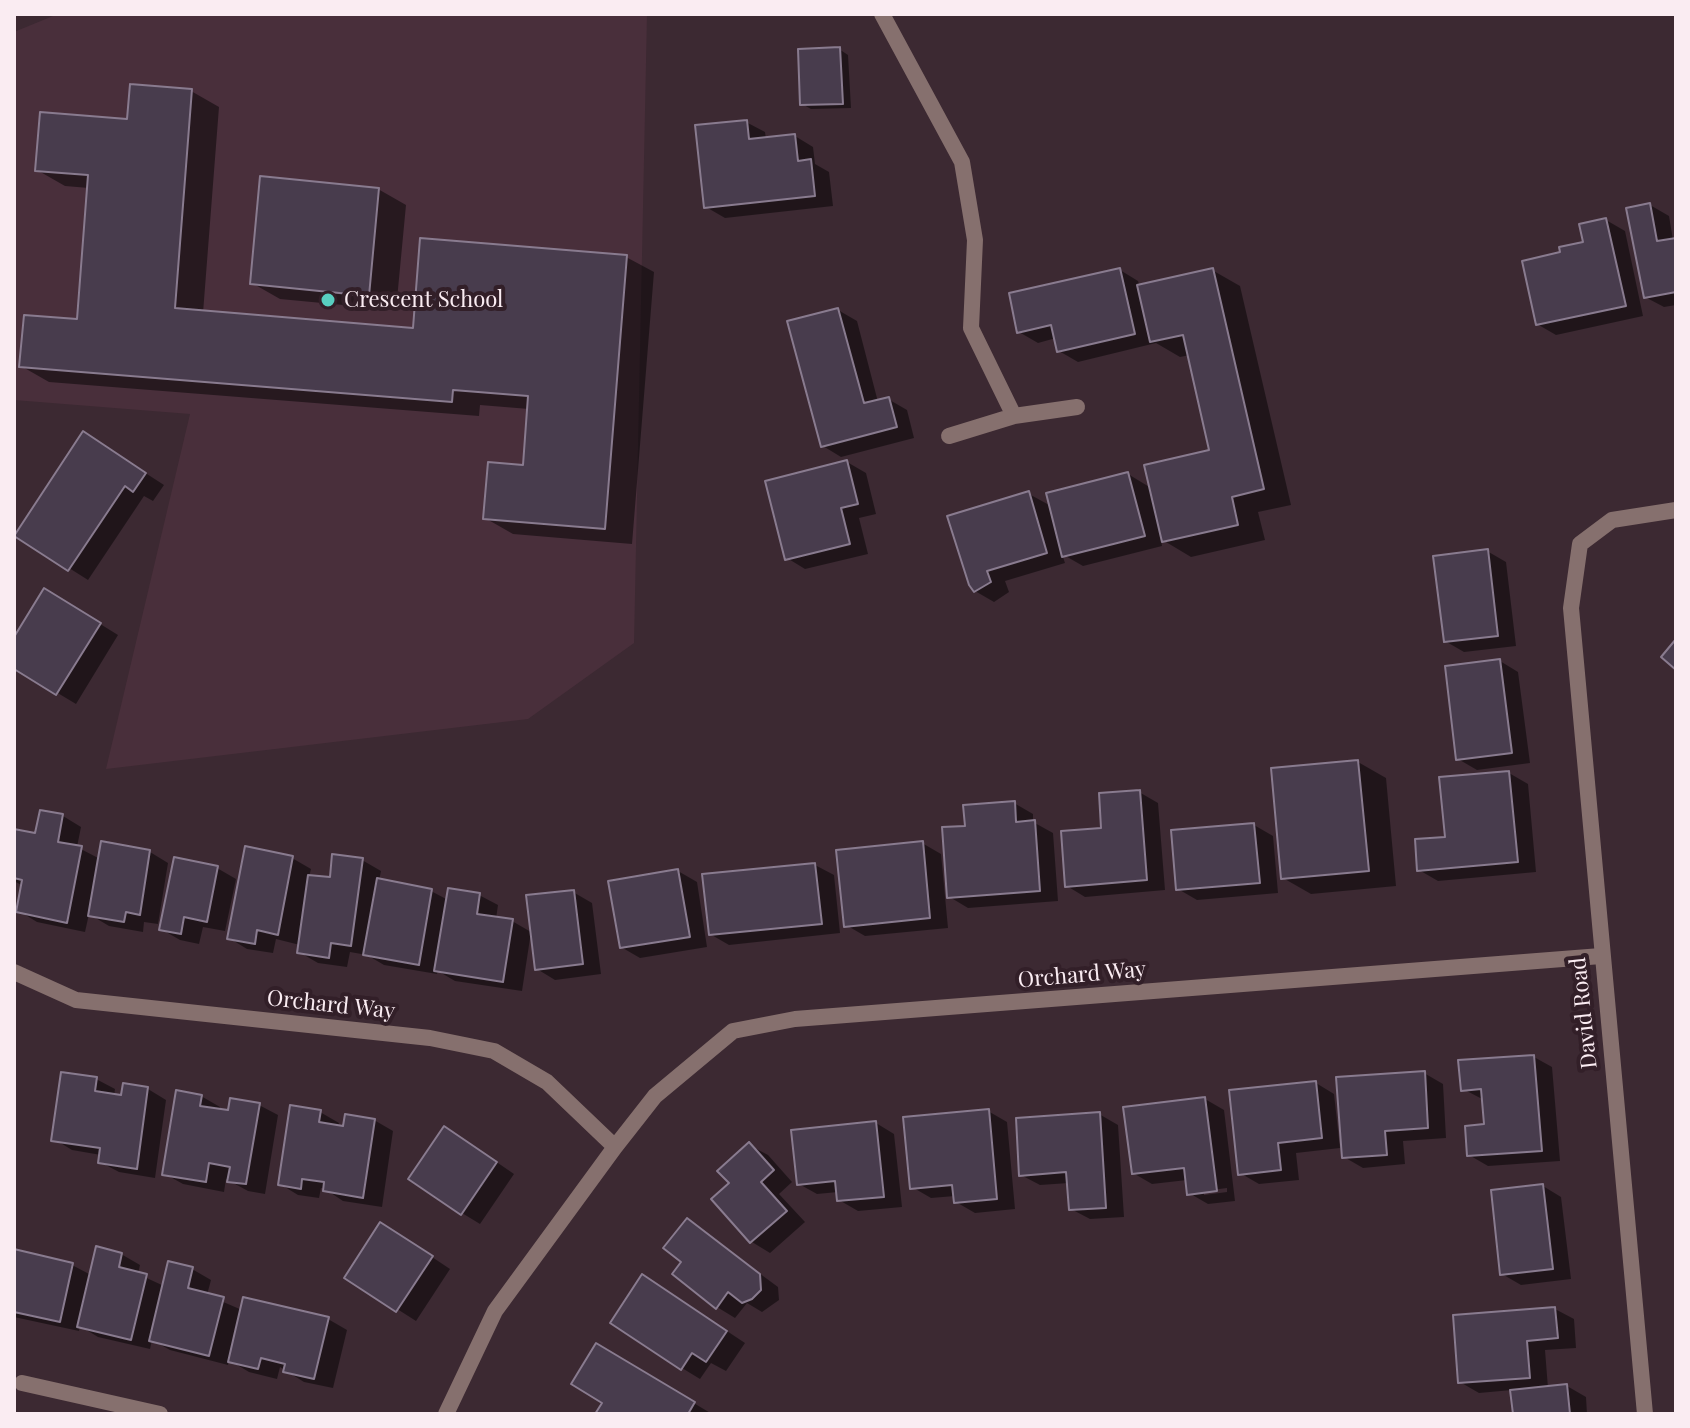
<!DOCTYPE html>
<html>
<head>
<meta charset="utf-8">
<style>
  body { margin:0 }
  #map { position:relative; width:1690px; height:1428px; overflow:hidden; background:#3c2932; font-family:"Playfair Display",serif }
  canvas { display:block }
  .frame { position:absolute; inset:0; border:16px solid #faecf2; pointer-events:none }
</style>
</head>
<body>
<div id="map">
<canvas width="1690" height="1428"></canvas>
<div class="frame"></div>
</div>
<script>
const c = document.querySelector('canvas').getContext('2d');
c.lineJoin = 'round';
function fillPath(path, color) {
  c.fillStyle = color;
  c.fill(path, 'evenodd');
}
function shape(rows) {
  const path = new Path2D();
  for (const r of rows) {
    path.moveTo(r[0], r[1]);
    for (let i = 2; i < r.length; i += 2) path.lineTo(r[i], r[i + 1]);
  }
  return path;
}
function strokePath(path, color, width, dash) {
  c.strokeStyle = color;
  c.lineWidth = width;
  c.lineCap = dash ? 'butt' : 'round';
  c.setLineDash(dash || []);
  c.stroke(path);
}
function label(font, color, halo, rows, align = 'center') {
  c.font = font + ' "Playfair Display",serif';
  c.lineWidth = 8;
  c.setLineDash([]);
  c.textBaseline = 'middle';
  c.strokeStyle = halo;
  c.fillStyle = color;
  for (const [text, x, y, turn = 0] of rows) {
    c.save();
    c.translate(x, y);
    c.rotate((+turn || 0) * Math.PI / 180);
    c.textAlign = isNaN(turn) ? turn : align;
    if (halo) c.strokeText(text, 0, 0);
    c.fillText(text, 0, 0);
    c.restore();
  }
}
const built = shape([
  [58,14,647,14,634,643,528,719,106,769,190,414,14,400,14,32]
]);
const shadow = shape([
  [839,49,848,55,851,108,811,109,802,104],
  [191,91,219,107,203,313,415,330,626,257,654,272,632,544,513,534,485,518,525,467,529,409,480,405,479,416,49,382,21,366,79,321,89,188,65,186,37,170],
  [746,122,765,132,766,139,795,136,813,147,815,164,829,172,833,206,725,218,706,207],
  [378,189,406,205,396,310,280,299,252,283],
  [1650,205,1669,216,1673,240,1676,240,1676,305,1664,307,1645,297],
  [1606,220,1625,231,1643,316,1556,335,1537,324,1562,254,1586,243],
  [1120,270,1138,281,1140,287,1212,270,1240,286,1291,505,1258,512,1265,540,1191,557,1161,539,1162,546,1083,566,1062,554,1065,563,1005,581,1009,592,994,602,975,591,1029,494,1051,506,1128,474,1151,488,1212,451,1190,355,1180,357,1156,343,1078,362,1059,351,1056,338,1038,343,1019,332],
  [838,310,857,321,878,402,888,399,907,410,914,438,841,457,823,446],
  [102,445,164,485,153,501,144,496,88,580,17,535],
  [847,462,866,473,876,514,859,518,868,554,805,569,787,558],
  [1487,551,1506,562,1516,646,1464,652,1445,641],
  [63,601,118,635,76,704,16,668,14,671,14,640],
  [1500,661,1518,672,1530,763,1477,770,1458,759],
  [1358,762,1386,778,1396,886,1311,894,1283,878],
  [1509,773,1528,784,1536,872,1438,881,1419,870],
  [1139,792,1158,803,1165,890,1085,897,1067,886,1104,829],
  [1014,803,1033,814,1033,822,1053,833,1058,901,968,908,948,896,967,827],
  [41,812,63,816,81,827,77,847,100,859,103,844,150,852,168,863,158,924,144,922,143,932,109,926,89,914,85,932,37,922,19,911,23,886,14,881,14,831,37,836],
  [1254,825,1273,836,1278,893,1197,900,1178,889],
  [922,843,941,854,948,928,865,936,846,925],
  [292,858,311,869,309,877,331,880,362,860,381,871,379,881,431,891,448,900,479,895,498,905,496,919,512,921,531,932,522,991,455,981,438,971,437,974,384,965,367,955,350,952,347,967,318,963,299,952,300,945,276,939,273,953,247,949,229,938],
  [815,865,834,875,840,933,729,945,710,934],
  [217,868,236,879,225,931,203,927,199,944,180,940,161,929],
  [678,871,697,882,707,947,640,958,621,947],
  [573,892,592,903,601,974,555,980,537,969],
  [1534,1057,1552,1067,1560,1161,1488,1166,1469,1155,1486,1126,1484,1100,1463,1089],
  [1424,1073,1443,1084,1446,1138,1403,1141,1405,1164,1363,1168,1344,1157],
  [96,1079,115,1089,114,1096,148,1089,166,1100,155,1178,119,1172,100,1162,101,1155,72,1150,54,1139],
  [1316,1083,1334,1094,1340,1148,1296,1153,1299,1180,1259,1184,1240,1173],
  [201,1096,220,1107,219,1111,229,1113,259,1105,278,1115,265,1194,248,1191,226,1179,224,1192,183,1184,165,1174],
  [1205,1099,1224,1110,1235,1201,1208,1204,1189,1193,1187,1180,1152,1184,1133,1173],
  [1227,1188,1227,1192,1204,1195,1204,1191],
  [988,1111,1007,1122,1015,1209,975,1213,956,1202,955,1196,931,1198,912,1187],
  [320,1112,339,1123,338,1127,374,1120,393,1131,382,1207,343,1201,325,1189,321,1188,319,1198,298,1195,280,1184],
  [1099,1114,1118,1125,1124,1217,1090,1219,1071,1209,1069,1183,1040,1185,1021,1175],
  [876,1123,894,1134,902,1207,858,1211,839,1200,838,1192,817,1194,799,1184],
  [463,1139,514,1174,480,1224,462,1213],
  [749,1145,768,1155,792,1182,779,1194,805,1222,770,1253,752,1242,714,1200,731,1183],
  [1543,1186,1561,1197,1571,1279,1521,1285,1502,1274],
  [687,1220,778,1287,779,1300,762,1312,747,1303,735,1318,717,1307,684,1262],
  [399,1235,450,1269,416,1321,347,1277],
  [14,1251,72,1265,91,1275,121,1254,140,1265,138,1274,164,1286,192,1269,211,1280,207,1295,242,1310,328,1319,347,1330,333,1388,304,1382,280,1367,277,1379,249,1372,229,1360,228,1365,170,1350,152,1340,150,1349,98,1337,80,1326,79,1331,14,1317],
  [662,1288,745,1343,726,1371,711,1363,700,1379,682,1368],
  [1555,1309,1574,1319,1576,1348,1545,1350,1548,1388,1567,1386,1586,1397,1587,1414,1515,1414,1512,1390,1479,1393,1460,1382],
  [597,1345,712,1414,598,1414,605,1402]
]);
const building = shape([
  [840,47,843,104,800,105,798,49,840,47],
  [130,84,192,89,175,308,413,328,420,238,627,255,605,529,483,519,488,462,523,465,528,396,453,390,452,402,19,367,24,315,77,319,88,175,35,171,40,112,127,119,130,84],
  [747,120,749,139,795,134,798,161,811,159,815,196,704,208,695,125,747,120],
  [260,176,379,188,369,296,250,284,260,176],
  [1650,203,1657,241,1676,238,1676,292,1644,298,1626,208,1650,203],
  [1606,218,1626,306,1536,325,1522,261,1560,252,1559,247,1583,242,1579,224,1606,218],
  [1120,268,1135,334,1057,352,1051,325,1017,333,1009,293,1120,268],
  [1213,268,1264,489,1232,497,1238,525,1162,542,1144,465,1209,450,1183,335,1150,342,1137,285,1213,268],
  [838,308,864,403,889,397,897,427,821,447,787,321,838,308],
  [83,431,146,473,133,492,125,486,68,571,14,536,83,431],
  [847,460,858,504,841,508,850,544,785,560,765,481,847,460],
  [1128,472,1145,536,1062,557,1046,493,1128,472],
  [1029,491,1047,553,987,571,991,582,974,592,969,585,947,516,1029,491],
  [1488,549,1498,636,1444,642,1433,556,1488,549],
  [44,588,101,623,56,695,14,669,14,637,44,588],
  [1676,639,1676,670,1661,657,1676,639],
  [1500,659,1512,753,1456,760,1445,666,1500,659],
  [1358,760,1369,871,1281,879,1271,768,1358,760],
  [1509,771,1518,862,1417,871,1415,839,1445,837,1439,777,1509,771],
  [1140,790,1147,880,1065,887,1061,831,1101,828,1099,793,1140,790],
  [1015,801,1016,822,1035,820,1040,891,947,898,942,827,965,826,963,805,1015,801],
  [40,810,63,814,58,842,82,846,67,923,16,912,22,880,14,878,14,829,35,833,40,810],
  [1254,823,1260,883,1176,890,1171,830,1254,823],
  [101,841,150,850,140,915,126,912,124,922,88,916,101,841],
  [923,841,930,918,844,927,836,850,923,841],
  [245,846,293,856,278,935,257,930,255,944,227,939,245,846],
  [332,854,363,858,351,946,331,943,329,958,297,953,308,875,330,877,332,854],
  [174,857,218,866,207,922,184,917,181,934,159,930,174,857],
  [815,863,822,924,709,935,702,874,815,863],
  [678,869,690,937,620,948,608,881,678,869],
  [377,878,432,889,419,965,363,955,377,878],
  [448,888,480,893,477,914,513,919,503,982,434,971,448,888],
  [574,890,583,964,535,970,526,895,574,890],
  [1534,1055,1542,1151,1467,1156,1465,1126,1484,1124,1481,1089,1461,1091,1458,1060,1534,1055],
  [1425,1071,1428,1128,1385,1131,1387,1155,1342,1158,1336,1077,1425,1071],
  [61,1072,97,1077,95,1091,121,1095,123,1083,148,1087,137,1169,98,1163,100,1148,51,1141,61,1072],
  [1316,1081,1322,1138,1278,1143,1281,1170,1238,1175,1229,1090,1316,1081],
  [176,1090,202,1095,200,1106,228,1110,230,1098,260,1103,246,1184,227,1182,230,1167,209,1163,206,1182,162,1175,176,1090],
  [1205,1097,1217,1191,1187,1195,1184,1168,1132,1174,1123,1107,1205,1097],
  [290,1105,321,1110,319,1122,343,1126,345,1114,375,1119,363,1198,323,1191,324,1182,302,1179,301,1189,278,1185,290,1105],
  [989,1109,997,1199,954,1203,952,1185,910,1189,903,1117,989,1109],
  [1100,1112,1106,1208,1069,1210,1066,1172,1019,1176,1016,1118,1100,1112],
  [876,1121,884,1197,837,1201,835,1181,797,1185,791,1130,876,1121],
  [444,1126,497,1162,461,1215,408,1179,444,1126],
  [749,1142,774,1170,761,1182,787,1211,750,1243,711,1199,729,1183,717,1171,749,1142],
  [1543,1184,1553,1269,1500,1275,1491,1190,1543,1184],
  [687,1218,760,1274,761,1290,752,1299,742,1303,728,1292,716,1309,672,1274,681,1262,663,1248,687,1218],
  [380,1222,433,1256,396,1312,344,1278,380,1222],
  [96,1246,122,1253,119,1267,147,1274,131,1340,77,1327,96,1246],
  [14,1249,73,1263,60,1322,14,1312,14,1249],
  [168,1261,193,1267,188,1288,224,1297,209,1356,149,1341,168,1261],
  [642,1274,727,1331,706,1362,692,1353,681,1370,610,1323,642,1274],
  [243,1297,329,1317,314,1379,283,1372,285,1364,261,1358,258,1369,228,1362,243,1297],
  [1555,1307,1558,1338,1527,1341,1530,1378,1458,1383,1453,1315,1555,1307],
  [596,1343,695,1402,688,1414,595,1414,602,1403,571,1384,596,1343],
  [1567,1384,1570,1414,1513,1414,1510,1390,1567,1384]
]);
const street = shape([
  [882,14,962,162,975,240,971,328,1014,416],
  [949,436,1014,416,1077,407],
  [14,972,76,1000,430,1038,494,1051,547,1082,615,1147],
  [22,1383,160,1414],
  [446,1414,495,1311,615,1147,655,1096,733,1031,795,1019,1601,956],
  [1645,1414,1571,608,1580,544,1612,520,1676,510]
]);
const markers = [
  [328,300,8,"#58cec0"]
];
const poiNames = [
  ["Crescent School",344,300]
];
const streetNames = [
  ["Orchard Way",1082,975,-5],
  ["Orchard Way",331,1005,6],
  ["David Road",1584,1013,-96]
];
fillPath(built, '#492f3b');
fillPath(shadow, '#0007');
fillPath(building, '#483c4d');
strokePath(building, '#897b8f', 2);
strokePath(street, '#86706e', 16);
for (const [x, y, r, color] of markers) {
  const dot = new Path2D();
  dot.arc(x, y, r, 0, 2 * Math.PI);
  c.fillStyle = color;
  c.fill(dot);
  strokePath(dot, '#321f28', 3);
}
label('22px', '#faecf2', '#321f28', poiNames, 'left');
label('22px', '#faecf2', '#321f28', streetNames);
</script>
</body>
</html>
